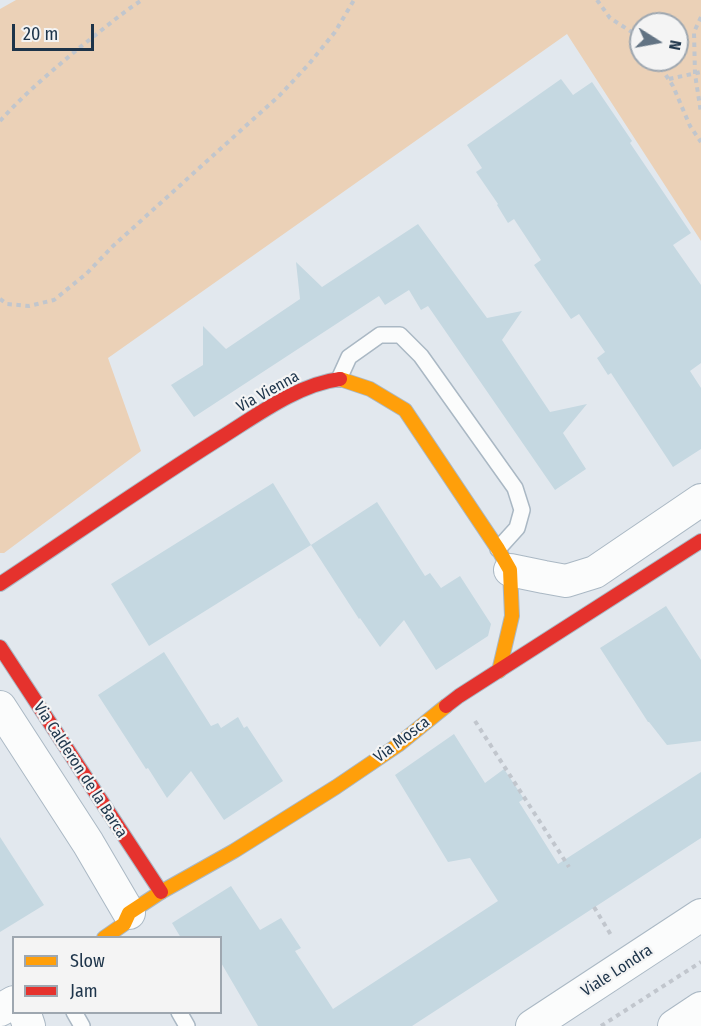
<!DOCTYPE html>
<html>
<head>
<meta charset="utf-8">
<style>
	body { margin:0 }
	#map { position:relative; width:701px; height:1026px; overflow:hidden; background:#e2e8ee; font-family:"Fira Sans Condensed",sans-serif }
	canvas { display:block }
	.legend { position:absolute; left:12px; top:936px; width:210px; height:78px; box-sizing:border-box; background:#f4f4f4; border:2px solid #9ea7b0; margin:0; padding:8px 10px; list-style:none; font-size:18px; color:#1d344a }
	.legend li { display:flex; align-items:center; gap:12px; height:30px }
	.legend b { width:30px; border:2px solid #9ea7b0 }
	.north { position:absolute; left:629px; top:12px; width:60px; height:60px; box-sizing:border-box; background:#f4f4f4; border:2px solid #9ea7b0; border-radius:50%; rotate:101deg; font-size:16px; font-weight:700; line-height:24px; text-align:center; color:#1d344a }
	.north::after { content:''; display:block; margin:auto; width:21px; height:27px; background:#627383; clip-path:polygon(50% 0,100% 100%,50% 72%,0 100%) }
	.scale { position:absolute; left:12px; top:24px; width:82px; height:27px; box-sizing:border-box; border:3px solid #1d344a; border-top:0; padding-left:8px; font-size:18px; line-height:21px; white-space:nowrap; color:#1d344a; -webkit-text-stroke:4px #f4f4f4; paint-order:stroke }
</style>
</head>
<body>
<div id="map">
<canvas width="701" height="1026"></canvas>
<ul class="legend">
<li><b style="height:8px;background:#ff9f0a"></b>Slow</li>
<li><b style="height:8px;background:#e5322d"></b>Jam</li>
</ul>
<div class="north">N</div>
<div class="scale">20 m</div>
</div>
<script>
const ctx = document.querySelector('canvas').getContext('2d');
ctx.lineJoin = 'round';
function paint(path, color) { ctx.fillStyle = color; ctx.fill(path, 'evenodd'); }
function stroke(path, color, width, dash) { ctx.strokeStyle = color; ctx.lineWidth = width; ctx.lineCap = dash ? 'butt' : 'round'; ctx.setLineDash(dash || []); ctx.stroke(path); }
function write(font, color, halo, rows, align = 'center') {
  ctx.font = font + ' "Fira Sans Condensed",sans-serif'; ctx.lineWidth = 4.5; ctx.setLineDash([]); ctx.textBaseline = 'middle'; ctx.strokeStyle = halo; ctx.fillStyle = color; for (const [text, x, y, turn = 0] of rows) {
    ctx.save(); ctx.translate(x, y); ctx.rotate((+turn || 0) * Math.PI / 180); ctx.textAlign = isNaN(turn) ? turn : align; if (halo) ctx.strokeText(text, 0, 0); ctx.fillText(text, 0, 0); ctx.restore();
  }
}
paint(new Path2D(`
	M16 0H701V241L567 34 108 358 141 451 4 553H0V9ZM641 24H677V60H641Z`), '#ebd1b7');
paint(new Path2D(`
	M561 79 573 95 592 82 632 141 630 143 691 233 673 245 701 285V363L690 371 701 388V449L673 467 611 373 608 375 597 358 605 352 579 314 571 319 534 265 541 260 514 219 508 223 497 205 498 204 476 172 482 168 467 145Z
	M418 224 487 318 522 311 502 340 550 412 587 404 563 433 586 469 555 490 428 306 421 310 409 290 385 305 379 296 194 417 171 385 203 365V326L226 349 300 299 296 262 322 287Z
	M273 483 311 545 149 646 111 584Z
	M377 502 425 576 430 573 441 588 460 576 491 624 488 636 436 670 404 620 380 647 360 618 359 619 311 545Z
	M666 606 701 660V741L667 745 649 722H648L600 648Z
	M164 652 211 726 218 723 221 728 238 717 244 728 247 726 283 781 224 820 191 771 167 798 148 768 146 769 98 695Z
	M454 734 485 783 504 769 524 799 519 802 558 864 701 772V838L412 1026H258L220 961V938H181L172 923 231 886 260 930 281 918 301 948 295 951 333 1009 498 901 470 858 448 862 395 775Z
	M0 837 44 905 0 932Z`), '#c5d8e1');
const lane = new Path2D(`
	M339 379 349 357 380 335H400L421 356 515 488 522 510 517 528 498 549
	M74 1012 82 1026
	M179 1012 187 1026`);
const street = new Path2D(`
	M510 570 544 577 566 581 595 572 701 500
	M0 707 88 843 129 913
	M0 1010 14 1002
	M26 1012V1017L29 1026
	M532 1026 701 915
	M674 1026 701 1008`);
const slow = new Path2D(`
	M340 379 370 389 405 410 498 549 510 570 512 616 499 671
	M104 938 124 924 129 913 161 892 234 851 336 787 398 745 446 706`);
const jam = new Path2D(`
	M0 584C74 535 147 484 222 437 257 415 299 384 340 379
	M0 647 161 892
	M446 706 459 696 701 541`);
stroke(lane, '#aab8c4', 18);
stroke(street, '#aab8c4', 34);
stroke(slow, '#aab8c4', 16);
stroke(jam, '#aab8c4', 16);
stroke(new Path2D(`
	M597 0 610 18 641 38
	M701 17 694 32 695 74 701 113
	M656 60 673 86 690 126 701 142
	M669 79 701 72
	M0 121C24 94 52 71 79 48 100 32 120 14 142 0
	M0 299 7 304 29 306 54 300 86 274 113 246 280 95 309 64 335 32 354 0
	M475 721 569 867
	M594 907 611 935
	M601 1026 701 962`), '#c1c6cd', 4, [4.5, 4.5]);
stroke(lane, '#fbfcfc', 15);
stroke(street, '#fbfcfc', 32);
stroke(slow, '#ff9f0a', 14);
stroke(jam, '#e5322d', 14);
write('16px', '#1d344a', '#f4f4f4', [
	["Via Vienna",268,392,-29],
	["Via Mosca",402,740,-37],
	["Via Calderon de la Barca",80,770,57],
	["Viale Londra",617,971,-33]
]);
</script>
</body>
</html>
